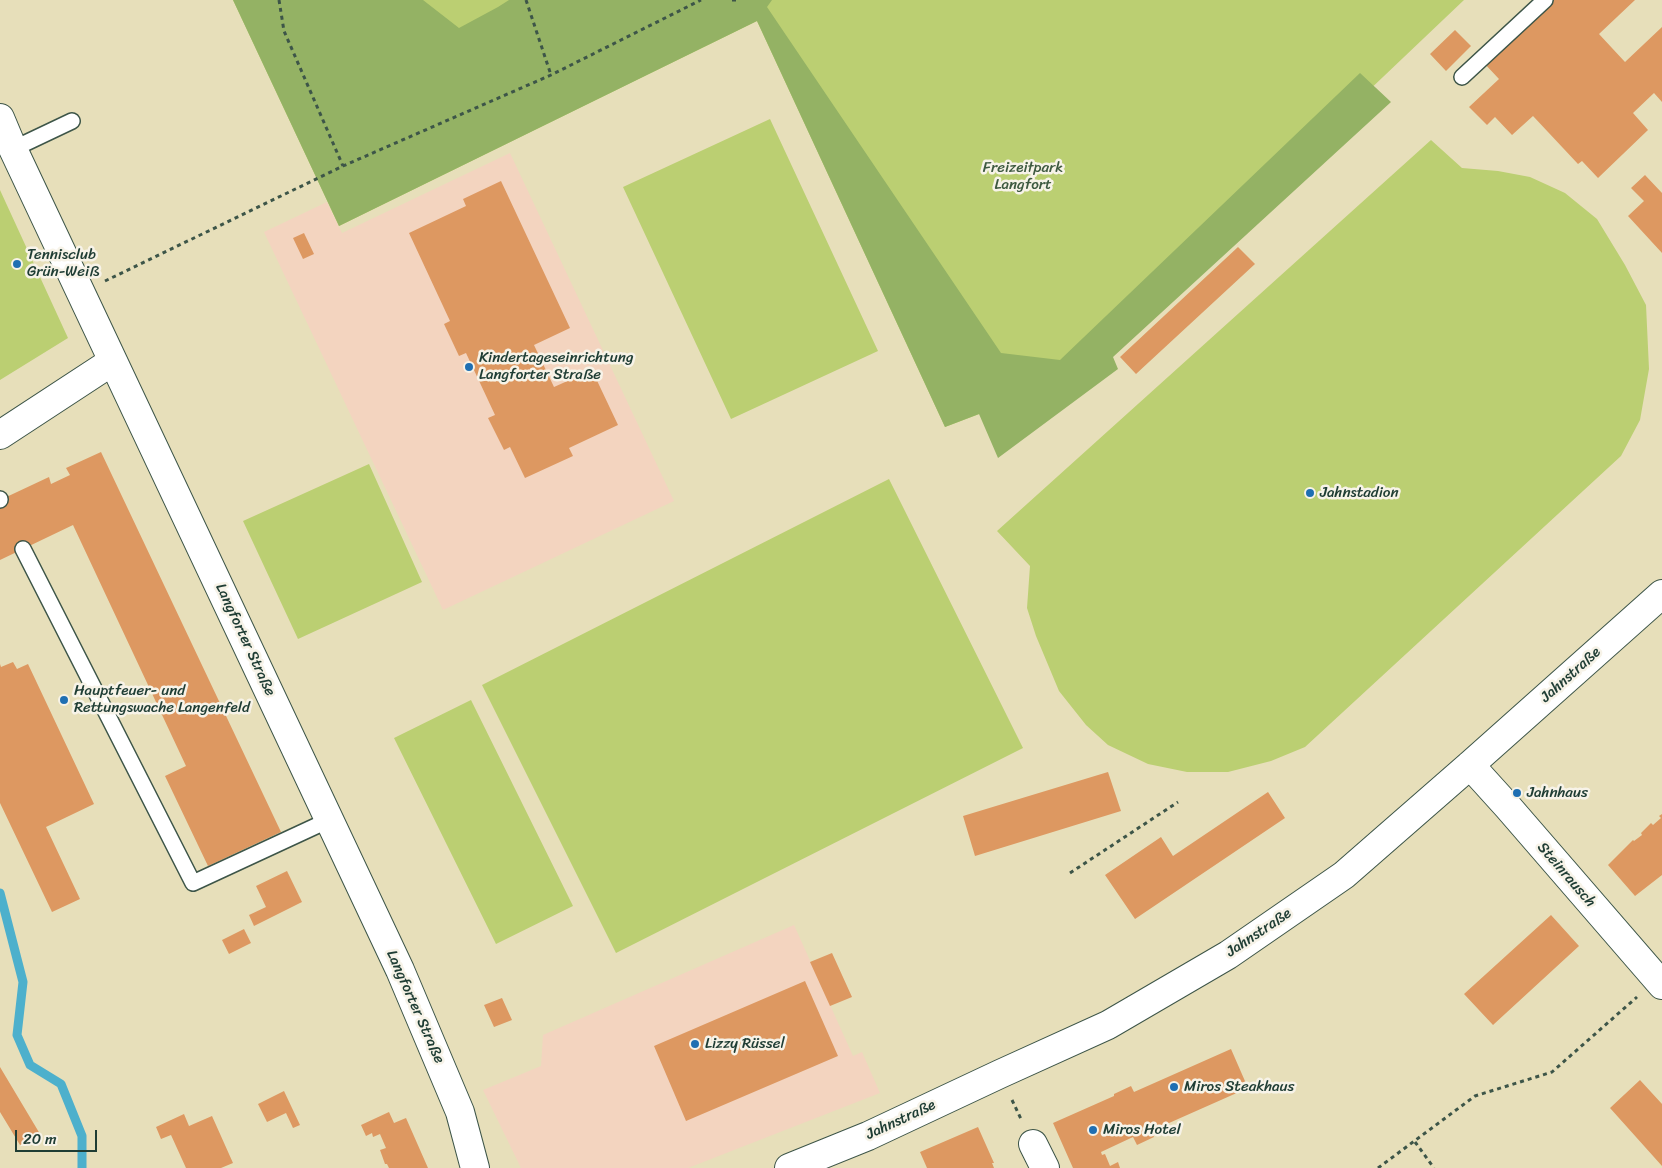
<!DOCTYPE html>
<html>
<head>
<meta charset="utf-8">
<style>
	body { margin:0 }
	#map { position:relative; width:1662px; height:1168px; overflow:hidden; background:#e7dfba; font-family:Sriracha,sans-serif }
	canvas { display:block }
	.scale { position:absolute; left:15px; top:1130px; width:82px; height:22px; box-sizing:border-box; border:2px solid #1f3d34; border-top:0; padding-left:6px; font-size:15px; line-height:18px; white-space:nowrap; color:#1f3d34; -webkit-text-stroke:4px #f7f3e8; paint-order:stroke }
</style>
</head>
<body>
<div id="map">
<canvas width="1662" height="1168"></canvas>
<div class="scale">20 m</div>
</div>
<script>
const ctx = document.querySelector('canvas').getContext('2d');
ctx.lineJoin = 'round';
function paint(path, color) { ctx.fillStyle = color; ctx.fill(path, 'evenodd'); }
function stroke(path, color, width, dash) { ctx.strokeStyle = color; ctx.lineWidth = width; ctx.lineCap = dash ? 'butt' : 'round'; ctx.setLineDash(dash || []); ctx.stroke(path); }
function write(font, color, halo, rows, align = 'center') {
  ctx.font = font + ' Sriracha,sans-serif'; ctx.lineWidth = 5; ctx.setLineDash([]); ctx.textBaseline = 'middle'; ctx.strokeStyle = halo; ctx.fillStyle = color; for (const [text, x, y, turn = 0] of rows) {
    ctx.save(); ctx.translate(x, y); ctx.rotate((+turn || 0) * Math.PI / 180); ctx.textAlign = isNaN(turn) ? turn : align; if (halo) ctx.strokeText(text, 0, 0); ctx.fillText(text, 0, 0); ctx.restore();
  }
}
paint(new Path2D(`
	M510 153 674 501 443 610 264 232 327 202 342 233Z
	M794 925 853 1056 862 1052 880 1093 688 1168H521L483 1090 541 1066 543 1035Z`), '#f3d4bf');
paint(new Path2D(`
	M233 0H1464L1061 383 945 427 757 21 339 226Z
	M770 119 878 351 731 419 623 187Z
	M1431 140 1462 168 1498 171 1530 177 1565 193 1597 219 1625 265 1646 305 1649 369 1640 420 1621 456 1305 747 1271 761 1228 772H1187L1148 764 1108 745 1086 725 1059 691 1036 636 1027 608 1030 566 997 531Z
	M0 190 68 338 0 380Z
	M369 464 422 582 298 639 243 521Z
	M889 479 1023 748 616 953 482 685Z
	M471 700 573 906 496 944 394 738Z`), '#bbcf72');
paint(new Path2D(`
	M233 0H423L459 28 498 7 509 0H772L767 7 1001 353 1060 360 1360 73 1391 102 1113 357 1118 369 998 458 979 414 945 427 757 21 339 226Z`), '#94b264');
stroke(new Path2D(`
	M0 893 23 982 17 1035 30 1065 61 1084 82 1136V1168`), '#4db0cc', 9);
paint(new Path2D(`
	M1550 0H1635L1599 34 1625 62 1662 27V102L1654 93 1633 113 1648 130 1598 178 1582 161 1578 164 1533 116 1512 135 1495 117 1487 125 1469 107 1499 79 1483 62Z
	M1455 30 1471 46 1446 71 1430 54Z
	M1645 175 1662 193V253L1628 216 1644 201 1631 188Z
	M501 181 570 328 534 345 554 387 592 370 618 425 569 448 573 456 525 478 510 447 504 450 488 418 495 415 466 353 459 356 444 324 450 321 409 233 466 206 463 199Z
	M304 233 314 254 303 259 293 238Z
	M1238 247 1255 264 1136 374 1120 357Z
	M101 452 281 832 208 866 165 776 186 766 73 525 0 560V500L49 477 51 484 70 475 66 468Z
	M13 662 17 669 28 664 94 804 46 827 80 899 52 912 0 803V664L1 667Z
	M1108 772 1121 811 975 856 963 816Z
	M1268 792 1285 818 1135 919 1105 875 1161 837 1173 856Z
	M1662 814V875L1635 896 1608 865 1633 840 1634 841 1642 835 1641 833 1651 823 1653 825 1661 818 1659 816Z
	M287 871 302 902 254 926 249 915 266 907 256 886Z
	M1551 915 1579 946 1493 1025 1464 994Z
	M244 929 251 943 229 954 222 940Z
	M832 953 852 997 830 1006 810 962Z
	M805 981 838 1056 686 1121 654 1046Z
	M502 998 512 1020 494 1027 484 1005Z
	M1231 1049 1248 1088 1151 1131 1154 1137 1137 1145 1133 1137 1101 1152 1102 1155 1105 1154 1110 1166 1118 1162 1120 1168H1073L1053 1123 1114 1096V1094L1131 1086 1134 1092Z
	M0 1067 40 1134 20 1145 0 1112Z
	M1640 1080 1662 1104V1166L1610 1108Z
	M284 1091 300 1125 293 1128 286 1113 267 1122 258 1104Z
	M389 1112 394 1123 406 1118 428 1168H389L387 1164H385L380 1150 386 1148 380 1134 373 1137 372 1133 366 1136 361 1125Z
	M184 1114 189 1126 212 1116 233 1163 221 1168H186L171 1135 161 1139 156 1127Z
	M978 1127 994 1163H992L994 1168H927L920 1152Z`), '#dd9861');
const service = new Path2D(`
	M1462 77 1545 0
	M13 149 72 121
	M0 499V500
	M23 549 193 883 329 820`);
const minor = new Path2D(`
	M0 118 13 149 400 970 460 1112 475 1168
	M0 435 113 361
	M1470 765 1508 807 1662 985
	M1033 1144 1045 1168
	M789 1168 868 1136 1000 1074 1108 1025 1228 955 1344 875 1470 765 1662 594`);
stroke(service, '#3d5548', 18);
stroke(minor, '#3d5548', 30);
stroke(new Path2D(`
	M279 0 284 31 343 166
	M526 0 551 75
	M732 0H737
	M105 281 343 166 551 75 701 0
	M1070 873 1178 802
	M1012 1100 1021 1119
	M1415 1142 1434 1168
	M1378 1168 1475 1096 1552 1072 1637 997`), '#3d5548', 3, [4, 4]);
stroke(service, '#fff', 15);
stroke(minor, '#fff', 28);
for (const [x, y, r, color] of [
	[17,264,5,"#1f6fb2"],
	[469,367,5,"#1f6fb2"],
	[1310,493,5,"#1f6fb2"],
	[64,700,5,"#1f6fb2"],
	[1517,793,5,"#1f6fb2"],
	[695,1044,5,"#1f6fb2"],
	[1174,1087,5,"#1f6fb2"],
	[1093,1130,5,"#1f6fb2"]
]) { const dot = new Path2D(); dot.arc(x, y, r, 0, 2 * Math.PI); ctx.fillStyle = color; ctx.fill(dot); stroke(dot, '#f7f3e8', 2); }
write('15px', '#3e5a40', '#f7f3e8', [
	["Freizeitpark",1023,168],
	["Langfort",1023,185]
]);
write('15px', '#1f3d34', '#f7f3e8', [
	["Tennisclub",27,255],
	["Grün-Weiß",27,272],
	["Kindertageseinrichtung",479,358],
	["Langforter Straße",479,375],
	["Jahnstadion",1320,493],
	["Hauptfeuer- und",74,691],
	["Rettungswache Langenfeld",74,708],
	["Jahnhaus",1527,793],
	["Lizzy Rüssel",705,1044],
	["Miros Steakhaus",1184,1087],
	["Miros Hotel",1103,1130]
], 'left');
write('15px', '#1f3d34', '#f7f3e8', [
	["Langforter Straße",245,640,65],
	["Jahnstraße",1571,675,-42],
	["Steinrausch",1566,875,49],
	["Jahnstraße",1259,933,-34],
	["Langforter Straße",415,1007,66],
	["Jahnstraße",901,1120,-25]
]);
</script>
</body>
</html>
